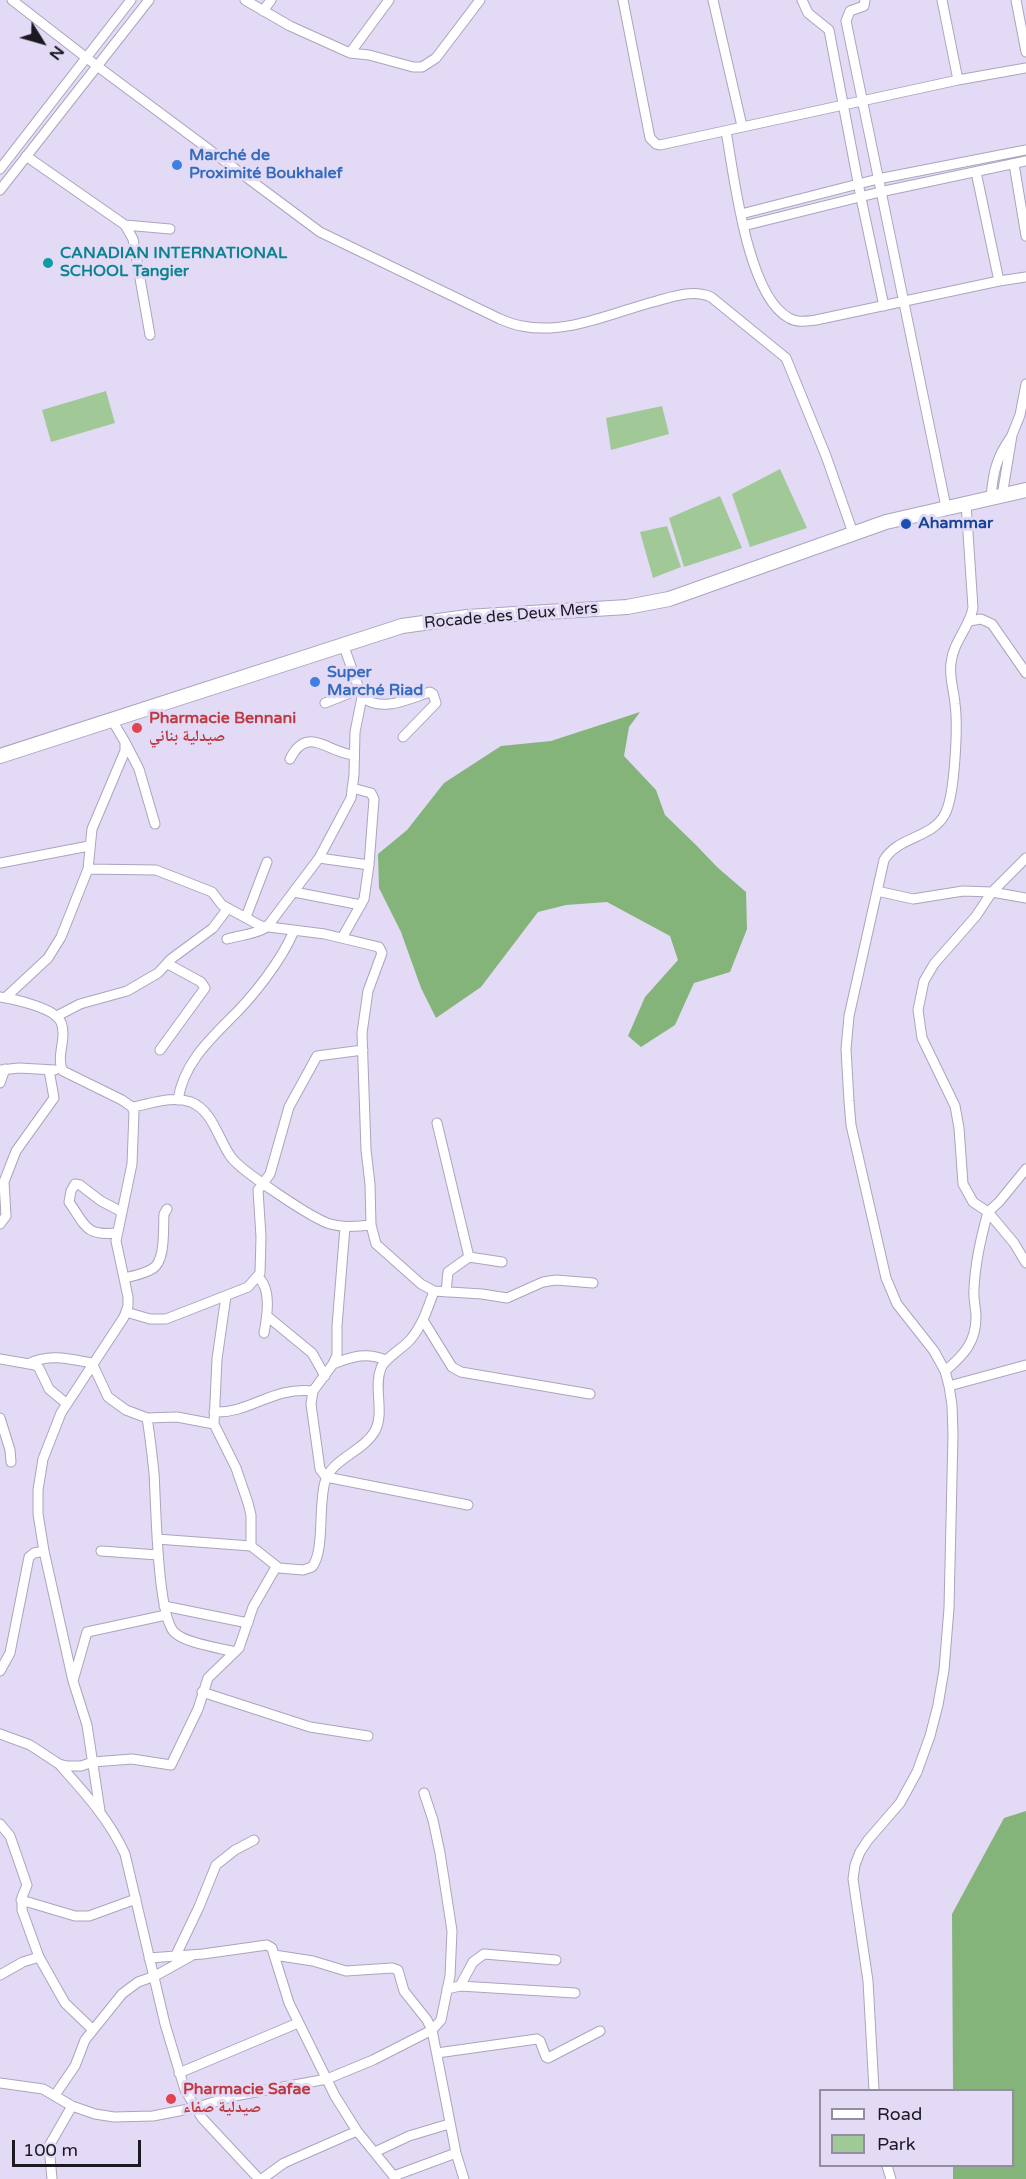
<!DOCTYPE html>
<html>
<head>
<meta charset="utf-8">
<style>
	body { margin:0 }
	#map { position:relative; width:1026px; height:2179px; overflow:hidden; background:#e3daf6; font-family:"Varela Round",sans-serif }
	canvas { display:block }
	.legend { position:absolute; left:819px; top:2089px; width:195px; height:78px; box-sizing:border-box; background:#e3daf6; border:2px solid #948da2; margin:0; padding:8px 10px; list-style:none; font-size:18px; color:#1d1923 }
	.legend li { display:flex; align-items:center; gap:12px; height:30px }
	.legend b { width:30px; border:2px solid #948da2 }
	.north { position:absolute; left:12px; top:12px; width:60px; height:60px; -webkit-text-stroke:4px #e3daf6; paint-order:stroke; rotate:127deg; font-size:16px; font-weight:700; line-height:24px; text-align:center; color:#1d1923 }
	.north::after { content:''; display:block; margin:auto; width:21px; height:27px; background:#1d1923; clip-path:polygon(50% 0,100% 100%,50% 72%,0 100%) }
	.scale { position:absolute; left:12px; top:2140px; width:129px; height:27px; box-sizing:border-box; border:3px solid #1d1923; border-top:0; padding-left:8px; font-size:18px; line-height:21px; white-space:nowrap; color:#1d1923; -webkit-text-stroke:4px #e3daf6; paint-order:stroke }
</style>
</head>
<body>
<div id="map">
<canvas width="1026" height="2179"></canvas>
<ul class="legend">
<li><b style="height:8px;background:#fff"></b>Road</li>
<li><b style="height:16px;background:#a1c998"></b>Park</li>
</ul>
<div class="north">N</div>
<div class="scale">100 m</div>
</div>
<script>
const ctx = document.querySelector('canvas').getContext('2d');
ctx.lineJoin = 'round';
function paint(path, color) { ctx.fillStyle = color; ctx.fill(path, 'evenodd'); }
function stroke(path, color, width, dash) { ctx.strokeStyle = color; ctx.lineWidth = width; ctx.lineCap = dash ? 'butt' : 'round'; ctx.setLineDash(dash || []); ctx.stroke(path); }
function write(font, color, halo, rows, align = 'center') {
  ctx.font = font + ' "Varela Round","Noto Naskh Arabic",sans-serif'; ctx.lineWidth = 6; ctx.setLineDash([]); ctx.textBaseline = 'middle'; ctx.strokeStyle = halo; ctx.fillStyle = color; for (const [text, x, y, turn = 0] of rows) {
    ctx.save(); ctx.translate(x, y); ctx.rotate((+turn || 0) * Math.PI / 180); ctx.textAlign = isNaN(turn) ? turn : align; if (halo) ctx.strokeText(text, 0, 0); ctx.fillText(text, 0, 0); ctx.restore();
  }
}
paint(new Path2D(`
	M106 391 115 423 51 442 42 410Z
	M662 406 669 434 611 450 606 418Z
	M780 469 807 528 750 547 732 494Z
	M720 496 742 548 684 567 669 518Z
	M667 526 681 567 653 578 640 532Z`), '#a1c998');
paint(new Path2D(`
	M640 712 629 727 624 756 656 790 665 815 697 846 717 867 746 892 747 929 730 972 694 983 675 1025 641 1047 628 1036 645 997 678 960 670 936 607 902 566 905 538 912 481 987 436 1018 421 988 401 932 379 888 378 854 407 830 444 783 501 746 551 741Z
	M1026 1811V2179H953V2166H1012V2090H953L952 1914 1004 1818Z`), '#85b47b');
const minor = new Path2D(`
	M12 0 97 66 320 232 500 319C507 322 515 325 522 326 566 335 612 313 653 302 672 297 692 289 711 297L786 358 826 456 853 533
	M245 0 290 26 350 53 369 55 413 67H422L436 58 480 0
	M623 0 650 138 656 144 660 145 958 80 1026 68
	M713 0 742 126
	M802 0 808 13 829 30 861 198 884 306
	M865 0 864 6 850 11 846 21 946 507
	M942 0 958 80
	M1016 0 1026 52
	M263 11 271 0
	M350 53 389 0
	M726 131C734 175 747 296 789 318 797 323 807 321 816 320L999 281 1026 277
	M26 156 125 225 133 239 150 335
	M1014 164 1026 236
	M0 169 131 0
	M976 172 999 281
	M0 190 149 0
	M741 214 878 179 1026 150
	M125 225 170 229
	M743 226 880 192 1026 161
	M1002 496 1012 435 1020 415 1026 384
	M991 498C993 473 996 458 1011 437
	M969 621 981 619 992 624 1026 673
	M362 697C382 713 408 699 430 692L433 694 436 703 403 737
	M325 703 360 689
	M125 742 139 769 155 824
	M290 759C307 724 328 753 354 755
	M319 858 369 865
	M0 863 89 846
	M88 869 156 870 212 892 222 905 261 926 325 934 379 947 382 953 368 991 362 1033 366 1150 370 1184 371 1225 376 1244 421 1284 434 1291 482 1294 507 1298 543 1282 556 1280 593 1283
	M877 891 913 899 963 891 992 892 1026 898
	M294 892 361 905
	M246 917 267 862
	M342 938 364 899 369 865 374 799 371 793 352 788
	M227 939C241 935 254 935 267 927L319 858 351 798 354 775 355 732 362 697 343 644
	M0 997C14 999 48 1007 57 1017 62 1021 63 1028 63 1034 63 1046 57 1060 63 1071L122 1100 132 1107 134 1112 132 1164 116 1241 128 1297V1306L124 1317 61 1413 43 1459 38 1490V1514L44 1551 73 1681 87 1725 100 1811
	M5 998 48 958 61 937 88 869 92 829 125 751V742L112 720
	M57 1016 80 1004 127 991 158 973 171 959 213 928 228 908
	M160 1050 205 988 201 982 168 964
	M0 1070 19 1068 55 1070
	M0 1083 5 1069
	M178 1100C183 1066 206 1043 229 1020 253 997 281 961 294 931
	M132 1107C151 1104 171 1095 191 1102 213 1111 218 1139 231 1157 241 1171 313 1219 330 1224 344 1228 357 1226 371 1225
	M437 1123 469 1257
	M1026 1169 999 1202 988 1212 1014 1243 1026 1263
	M0 1224 6 1216 4 1182 16 1151 54 1098 49 1070
	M345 1227 337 1326V1355L333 1364 313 1391 311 1404 320 1469 326 1477 468 1505
	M117 1233C85 1236 86 1226 69 1202L71 1191 75 1184 80 1185 101 1201 122 1212
	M258 1277C272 1289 267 1317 264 1333
	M124 1278C133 1276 144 1274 152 1269 166 1262 163 1228 164 1214L167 1209
	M446 1292 448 1272 469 1257 502 1262
	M226 1296 217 1359 214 1424 236 1468 248 1503 251 1515V1546
	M126 1312 150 1319H166L248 1287 260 1273 261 1237 258 1190 270 1174 289 1107 317 1056 363 1050
	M267 1316 312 1353 325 1376
	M423 1320 452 1367 461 1372 590 1394
	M0 1359 35 1365 39 1368 49 1389 67 1404
	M28 1364C49 1353 70 1359 92 1363L108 1397 126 1410 147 1418 177 1417 214 1424
	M333 1364C353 1356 367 1352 386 1360
	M945 1371C964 1355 976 1342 976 1317 976 1308 973 1299 974 1289 975 1263 981 1237 988 1212L973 1202 963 1184 959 1128 955 1106 922 1038 918 1010 924 981 934 964 976 916 992 892 1026 858
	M949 1386 1026 1365
	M214 1412C249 1414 273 1386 313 1391
	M0 1418 10 1450 11 1462
	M147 1418C150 1436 152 1454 154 1473 156 1502 157 1614 174 1632 184 1643 220 1648 235 1652
	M157 1539 251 1546 279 1568 303 1570 312 1567C325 1551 318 1505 325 1482 332 1458 363 1452 375 1431 385 1412 373 1388 381 1368 384 1359 403 1348 410 1340 422 1326 428 1308 434 1291
	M101 1551 158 1555
	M164 1606 248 1623
	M0 1671 10 1653 29 1557 34 1553 44 1551
	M73 1681 87 1632 166 1615
	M202 1692 310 1727 368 1736
	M0 1734 30 1745 59 1764 67 1766H81L93 1762 132 1759 171 1765 198 1709 208 1678 239 1648 253 1607 276 1567
	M59 1764C84 1792 109 1819 125 1854L165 2024 185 2090 202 2118 259 2179
	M0 1824 10 1836 27 1885 22 1897V1910L39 1957 65 2003 93 2030
	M21 1900 75 1916H89L136 1899
	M176 1955 199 1907 216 1865 235 1850 254 1840
	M274 1955 289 2003 335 2096 357 2131 396 2179
	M149 1958 203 1954 267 1945 272 1948 274 1955 313 1961 346 1971 392 1968 398 1970 404 1991 427 2020 432 2030 456 2153 464 2179
	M0 1975 23 1962 39 1957
	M460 1986 575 1993
	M447 1989 460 1986 473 1962 484 1954 556 1960
	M437 2053 537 2039 540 2041 546 2057 548 2058 600 2031
	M179 2073 298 2023
	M0 2083 43 2089 72 2106 95 2114 114 2117 153 2116 194 2108 234 2096 327 2079 373 2060 432 2030 441 2020 450 1976 452 1931 440 1853 433 1820 424 1793
	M874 2090 868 1981 853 1879 855 1865 860 1852 868 1840 900 1803 917 1772 930 1736 938 1705 944 1670 949 1608 953 1434 952 1405 949 1386 945 1371 934 1351 897 1304 886 1278 851 1125 849 1101 846 1049 849 1016 884 860C898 836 932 839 945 814 955 795 958 726 955 704 954 690 949 678 951 663 953 642 969 628 973 608L966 503
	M55 2095 75 2066 85 2040 122 1994 138 1982 155 1976 191 1956
	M375 2152 409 2136 449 2124
	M887 2166 891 2179
	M394 2176 456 2153
	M52 2179 49 2146 72 2106
	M262 2179 284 2163 357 2131`);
const highway = new Path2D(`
	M0 756 402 626 467 617 627 607 669 599 886 522 1026 490`);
stroke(minor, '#aca4bd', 11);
stroke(highway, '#aca4bd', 16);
stroke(minor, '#fff', 9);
stroke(highway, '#fff', 14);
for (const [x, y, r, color] of [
	[177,165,6,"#3f7fe0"],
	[48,263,6,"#0f9aa8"],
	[906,524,6,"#1a4fb4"],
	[315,682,6,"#3f7fe0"],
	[137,728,6,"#e0444e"],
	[171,2099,6,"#e0444e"]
]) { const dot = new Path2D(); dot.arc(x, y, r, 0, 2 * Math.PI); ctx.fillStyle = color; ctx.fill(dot); stroke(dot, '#e3daf6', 2); }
write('bold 16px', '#366cbe', '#e3daf6', [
	["Marché de",189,156],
	["Proximité Boukhalef",189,174],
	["Super",327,673],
	["Marché Riad",327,691]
], 'left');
write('bold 16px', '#0d838f', '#e3daf6', [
	["CANADIAN INTERNATIONAL",60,254],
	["SCHOOL Tangier",60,272]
], 'left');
write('bold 16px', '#164399', '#e3daf6', [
	["Ahammar",918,524]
], 'left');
write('16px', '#1d1923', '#e3daf6', [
	["Rocade des Deux Mers",511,616,-5]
]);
write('bold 16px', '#be3a42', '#e3daf6', [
	["Pharmacie Bennani",149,719],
	["صيدلية بناني",149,737],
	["Pharmacie Safae",183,2090],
	["صيدلية صفاء",183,2108]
], 'left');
</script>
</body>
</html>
